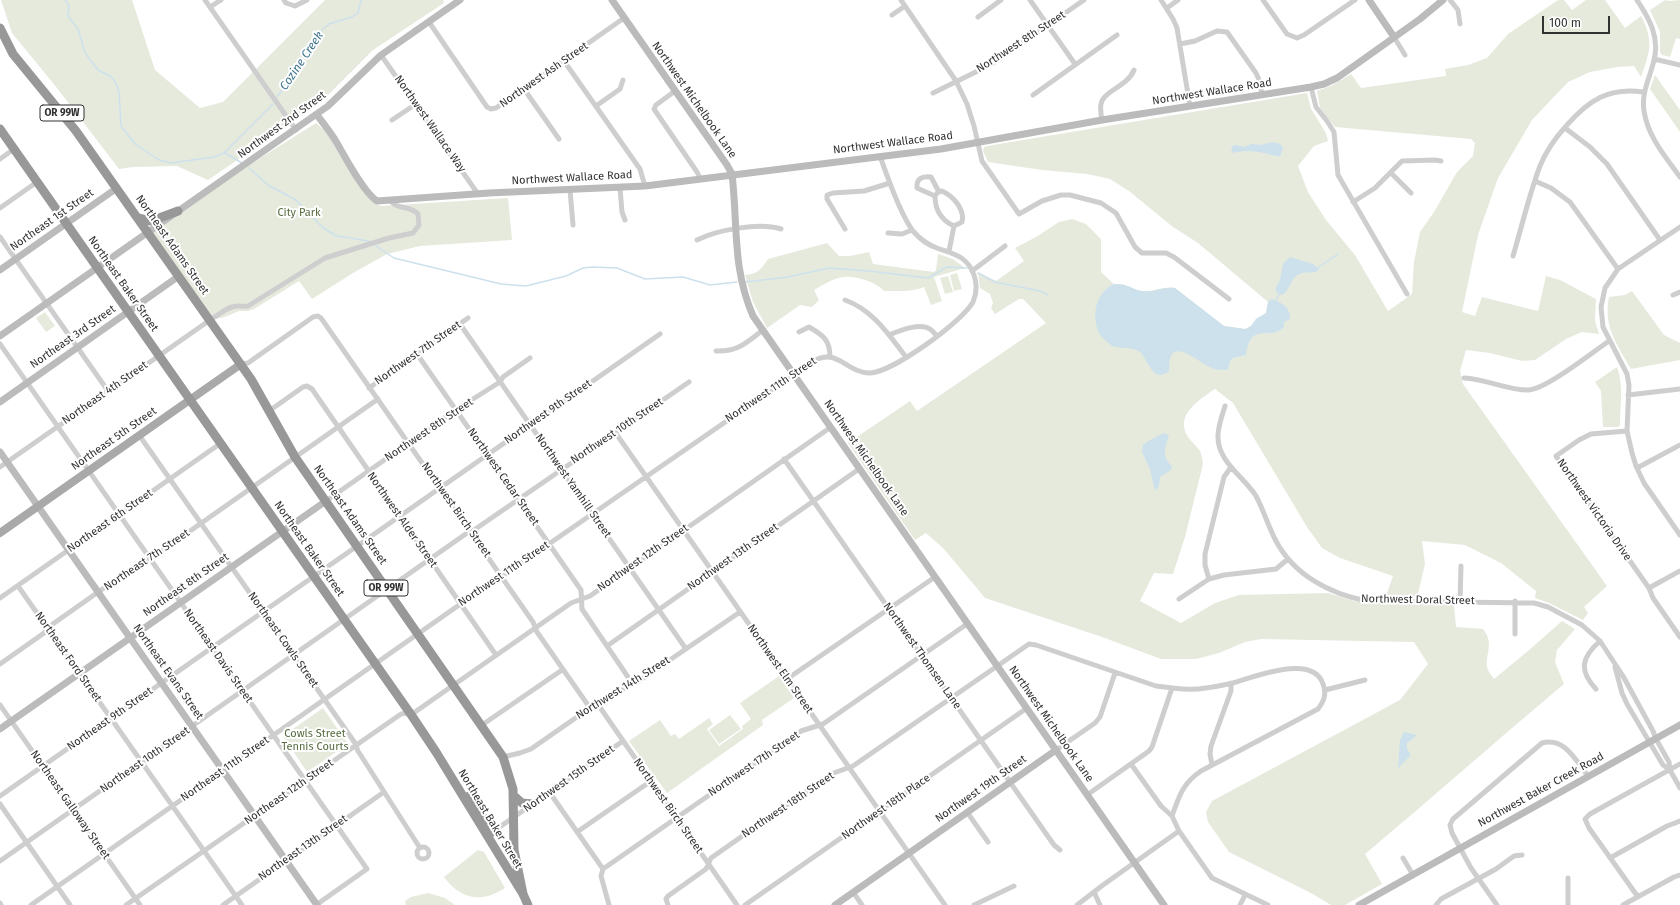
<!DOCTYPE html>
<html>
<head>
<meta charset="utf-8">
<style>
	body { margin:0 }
	#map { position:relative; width:1680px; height:905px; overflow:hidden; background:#fff; font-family:"Fira Sans",sans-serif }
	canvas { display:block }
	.scale { position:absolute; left:1542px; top:16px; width:68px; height:18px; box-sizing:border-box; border:2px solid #313131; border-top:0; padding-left:5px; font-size:12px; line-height:14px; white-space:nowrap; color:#313131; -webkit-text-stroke:3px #fff; paint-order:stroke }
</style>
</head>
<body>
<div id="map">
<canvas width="1680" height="905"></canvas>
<div class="scale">100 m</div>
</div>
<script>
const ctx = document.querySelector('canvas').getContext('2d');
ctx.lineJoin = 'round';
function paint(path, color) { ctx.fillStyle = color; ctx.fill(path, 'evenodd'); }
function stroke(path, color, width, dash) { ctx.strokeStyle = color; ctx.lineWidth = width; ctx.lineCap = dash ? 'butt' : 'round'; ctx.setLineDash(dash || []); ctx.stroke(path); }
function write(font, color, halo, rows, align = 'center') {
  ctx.font = font + ' "Fira Sans",sans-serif'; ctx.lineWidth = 4; ctx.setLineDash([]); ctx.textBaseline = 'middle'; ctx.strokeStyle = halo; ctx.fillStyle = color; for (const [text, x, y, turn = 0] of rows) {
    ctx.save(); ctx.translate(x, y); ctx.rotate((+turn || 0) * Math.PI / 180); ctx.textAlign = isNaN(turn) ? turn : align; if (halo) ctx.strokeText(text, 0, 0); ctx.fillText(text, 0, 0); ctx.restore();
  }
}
paint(new Path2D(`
	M1 0H132L155 70 200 108 223 102 325 0H443L444 3 373 50 318 105 208 180 177 166 133 167 119 169 57 88 12 33Z
	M1558 0H1564L1572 10 1586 0H1605L1625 28 1641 16C1654 41 1650 52 1641 77L1634 66 1617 67 1590 72 1568 82 1532 120 1498 178 1478 235 1462 312 1475 316 1482 297 1538 311 1546 276 1560 280 1596 299 1595 321 1599 334 1582 332 1566 339 1535 360 1522 361 1490 353 1466 350 1460 371 1463 384 1607 586 1584 607 1588 613 1583 620 1549 603 1535 598 1536 591 1501 563 1465 545 1422 541 1425 564 1417 598 1386 596 1393 576 1340 558 1322 548 1307 527 1233 403 1215 389C1199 400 1174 415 1188 437 1191 442 1197 446 1200 451 1202 455 1202 460 1203 464L1185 537 1173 574 1154 573 1140 601 1181 623 1215 603 1239 595 1328 593 1354 601 1390 604 1454 605 1456 627 1483 629C1496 645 1483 656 1488 670 1489 673 1492 676 1494 679L1528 651 1562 621 1575 629 1557 650 1555 662 1564 684C1497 740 1432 798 1365 854L1382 884 1345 905H1331L1311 893 1229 852 1208 822 1206 812 1212 801 1400 700 1428 664 1414 642 1261 639 1245 642 1219 653 1196 659H1161L1102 637 985 598 944 549 926 533 915 540 848 443 910 401 917 411 1046 323 1023 299H1019L995 314 991 308 993 303 990 294 980 288 978 272 996 281 1024 261 1015 248 1036 237 1059 222 1072 219 1086 224 1101 239V272L1114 284C1128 283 1134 291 1144 291 1155 292 1163 286 1175 288L1224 326 1245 329 1251 326 1256 319 1266 313 1268 302 1198 243 1173 227 1129 191 1110 179 1087 174 1042 170 988 162 983 151 984 147 987 146 1307 93 1311 109 1326 133 1328 141 1314 146 1298 166 1308 192 1326 220 1355 255 1388 311 1412 294 1414 262 1420 232 1434 212 1457 172 1473 156 1475 143 1471 139 1335 127 1320 108 1317 91 1333 85 1351 74 1361 88 1446 76 1445 69 1468 65 1487 58 1508 34Z
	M1665 0 1669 1 1680 0V39L1676 38 1670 57 1662 55 1660 52V32L1650 10Z
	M1655 75 1680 110V132L1650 89Z
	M316 123 324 130 376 204 381 206 508 198 512 240 420 246 387 254 353 273 312 299 299 281 254 309 248 311H239L225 317 210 320 148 232 200 196Z
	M827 243 839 256H850L869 252 873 264 934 272 936 270 938 254 953 259 965 268 934 277 942 301 931 305 924 287C911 292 898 291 884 291 878 285 874 283 865 280 842 273 835 278 814 290L819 300 812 307 800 305 767 328 753 302 745 275C758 274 761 269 768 259Z
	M957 273 962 289 954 291 950 275Z
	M948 276 953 292 945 294 940 278Z
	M1632 291 1664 335 1680 343V360L1631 369C1617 344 1603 327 1609 297L1625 295Z
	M45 312 55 326 46 332 36 318Z
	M1617 367C1624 386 1620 405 1620 425L1618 427H1603L1601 391 1595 382Z
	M779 676 794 698 762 720 763 725 667 793 629 741 660 720 671 736 675 734 679 739 709 718 713 724 707 729 719 746 743 729 742 726 751 719 740 703Z
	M323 708 348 744 307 772 283 736Z
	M730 715 741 729 719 744 709 730Z
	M478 850 484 852 505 888C482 903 461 900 444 877Z
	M428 893 445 898 455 905H406L405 901 411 897Z`), '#e5eadd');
paint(new Path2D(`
	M1268 143C1275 142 1280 142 1283 148L1280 156H1276C1261 152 1249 149 1233 153L1231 150 1232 147 1235 145 1245 147 1251 144 1261 145Z
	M1290 257 1313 264 1319 269 1316 272C1312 273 1306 272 1302 273 1290 276 1291 290 1282 295L1276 292V288L1280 280 1283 264Z
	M1114 284C1127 283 1131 289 1142 291 1153 293 1163 286 1175 288L1224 326 1245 329 1251 326 1256 319 1266 313 1268 302 1271 299C1282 302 1291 308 1290 319L1284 322V327C1268 342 1251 320 1246 355L1233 358 1230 361 1228 370C1222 370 1217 370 1212 368 1196 362 1168 332 1169 371 1153 385 1148 359 1140 352 1131 346 1121 349 1112 346 1107 342 1102 338 1099 333 1091 315 1096 292 1114 284Z
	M1164 433 1169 435C1165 448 1161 456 1172 466L1171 470 1160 477 1159 486 1155 491 1150 469 1142 452 1143 445 1148 441Z
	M1404 732 1417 735 1407 743V749L1410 753V756L1398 768 1400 740Z`), '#cde1ec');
stroke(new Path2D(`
	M65 0 69 5 68 16 78 29 85 53 98 70 110 76 116 83 119 92 121 126 135 144 159 160 171 163 214 157 224 153 273 104
	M277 97 323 29 329 24 352 17 358 13 361 0
	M225 153 242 163
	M249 168 268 185 296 200 323 228 337 236 369 241
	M376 246 394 258 501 284 526 286 566 276 583 268 593 267 617 268 645 279 683 277 710 285 737 282
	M1318 269H1316L1338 254
	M978 273 995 282 1040 291 1048 295
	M745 282 788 277 829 268 869 271 928 278 947 267 967 268
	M1276 300 1279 294`), '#cde1ec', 1.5);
stroke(new Path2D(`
	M205 0 296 130
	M284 0 286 3 295 6 307 0
	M901 0 956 81 967 104 974 126 982 161 1019 214 1042 201 1061 195H1070L1101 203 1116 213 1135 247 1142 253H1166L1174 257 1229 299
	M1030 0 1075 64
	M1161 0 1173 19 1177 28 1190 106
	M1263 0 1287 34 1297 38 1304 35 1355 0
	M1450 0 1458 10 1460 24
	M1637 0C1649 18 1660 37 1654 60 1650 78 1641 92 1644 111 1648 137 1665 156 1680 177
	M210 7 221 0
	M1167 8 1178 0
	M892 15 905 6
	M978 17 1001 0
	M429 22 487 107 491 109 496 108 624 18
	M1394 37 1405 55
	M1180 44 1195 41 1217 31 1227 32 1256 73 1260 82 1262 95
	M381 55 478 194
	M1654 59 1680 65
	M564 61 640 169 645 186
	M1311 87 1316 107 1327 121 1334 132 1338 175 1407 294
	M524 89 559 139
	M675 91 656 105 654 109 697 172 700 178
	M933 93 992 64 1084 0
	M1033 95 1117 35
	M596 106 620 89 623 80
	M392 120 416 104
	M1102 120C1101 115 1100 109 1101 104 1103 91 1128 86 1134 70
	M1565 128 1590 147 1607 164 1660 240
	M0 159 14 149
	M1391 173 1411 193
	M1535 181 1551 188 1570 202 1618 269
	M620 188 622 212 625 220
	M570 190 573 225
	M942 191C953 196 965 209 962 222L954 226C941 220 935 210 935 196L938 192Z
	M935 196 917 188C916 178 923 176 931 177L939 192
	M1353 202 1375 188 1402 161 1435 160 1441 161
	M0 208 37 182
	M1680 227 1618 269 1605 288 1601 307 1603 327 1627 374 1629 385 1627 431 1632 453 1636 466 1644 483 1680 535
	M845 229 827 199V195L833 193 864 191 890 183
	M888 233 902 234 912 230
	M0 237 108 391
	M697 240C717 230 759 222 781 229
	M949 251 954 226
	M1513 256C1522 226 1529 195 1540 166 1546 151 1556 137 1567 125 1589 100 1609 87 1643 92
	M972 271 1005 246
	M1673 295 1680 292
	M845 300C873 310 889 335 906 357
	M460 324 686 649
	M799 332 809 327C823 335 830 340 830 357
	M889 335C899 331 920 322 930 329 933 331 935 334 937 336
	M0 344 367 869 316 905
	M716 351C738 352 746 343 763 330
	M417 354 581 590 582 609 632 683
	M241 364 248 363 313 317 318 316 321 318 533 622 537 632 590 708
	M1464 378C1486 379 1507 390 1528 390 1545 390 1593 352 1609 341
	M369 388 468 318
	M1628 395 1680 389
	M1225 406C1222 416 1218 426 1218 436 1217 461 1244 477 1256 496 1264 511 1268 526 1276 541 1294 575 1330 594 1367 601L1534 603 1548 607 1582 625 1600 641 1623 676 1653 731 1656 739 1669 762 1670 770 1680 788
	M269 411 303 387 307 386 312 389 496 655
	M1627 431 1591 434 1579 440 1556 456 1649 588 1653 598 1680 637
	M615 432 945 905
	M139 435 355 743 358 751 420 848
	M784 459 1054 845 1060 850
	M0 467 210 320C217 316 225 309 232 307 237 305 243 307 248 306L325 258 389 238 413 233 419 225 418 214C410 205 396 210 390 200
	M1637 468 1680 445
	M326 501 454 411 500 382 503 377 530 358
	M1209 579 1205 565V554L1224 477 1231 467
	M18 586 242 905
	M1649 588 1680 571
	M0 598 221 443
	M1179 599 1209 579 1224 575 1276 569 1288 559
	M1460 601 1461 566
	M1515 634V601
	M607 646 859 469
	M0 664 44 633 50 626 145 559 153 557 378 399
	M1615 667 1622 693 1627 704 1663 765 1670 770
	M787 679 935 577
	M1596 689C1578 670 1582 657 1600 641
	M1325 690 1365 680
	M0 705 140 905
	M599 706 737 905
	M482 725 562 670
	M1056 750 1095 723 1100 717 1115 673
	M503 757 520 753 531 749 587 710 599 706 632 683 639 681 740 612
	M1131 764 1161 806 1172 816 1179 831 1212 878 1268 905
	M1212 765 1210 754 1211 746 1231 691V683
	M550 793 603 869 601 876 609 905
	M1087 795 1149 751 1152 747 1172 688
	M0 796 660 334
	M0 804 70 905
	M967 812 988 842
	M577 832 651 781
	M491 833 623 741
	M417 853a6 6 0 1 1 12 0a6 6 0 1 1-12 0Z
	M1403 858 1413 875
	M1610 858 1667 826 1680 821
	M0 861 467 533 474 530 689 382
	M603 869 794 736 801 731 823 724 967 624
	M1568 878V905
	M853 892 862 905
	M1094 892 1100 905
	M1638 897 1589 828 1585 819 1590 814 1680 764
	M0 903 1 905
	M31 905 499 577 504 575 812 362C837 346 846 373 870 373 893 372 962 322 973 302 977 293 977 284 974 275 967 256 954 254 937 248 928 245 919 238 913 231 900 214 887 176 880 156
	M126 905 401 714 415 712 571 603 590 596 831 427
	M223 905 384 792
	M668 905 666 899 668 896 706 869 711 858 831 774 853 766 1029 644 1036 645 1156 686C1172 688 1189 691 1206 688 1215 687 1224 685 1233 683 1254 677 1313 653 1323 684 1327 694 1324 701 1318 709L1201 771C1183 783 1179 796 1172 816
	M745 905 1027 708
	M974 905 1014 886
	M1077 905 1103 885 1179 831
	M1240 905 1245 895
	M1436 905 1441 899 1496 869 1514 856 1522 855
	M1497 905 1471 868 1452 833 1450 825 1453 819 1542 743C1565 737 1576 761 1588 776
	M1623 905 1674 877 1680 875`), '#cecece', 5);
stroke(new Path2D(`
	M612 0 727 165 732 174C738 225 732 268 753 316L1164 905
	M1369 0 1394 37
	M317 115C324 124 331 133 337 143 345 157 364 193 377 201L489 193 645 186 941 149 1102 120 1311 87 1324 84 1337 78 1420 19 1443 0
	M0 270 117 188
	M0 336 328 106 381 55 460 0
	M0 402 179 276
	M0 452 317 905
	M0 729 326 501
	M835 905 1056 750
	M1359 905 1680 725`), '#bbb', 7);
stroke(new Path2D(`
	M0 533 241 364`), '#a9a9a9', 8);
stroke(new Path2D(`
	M0 28 13 54 76 131 251 379 295 457 503 757 513 789 514 850 523 894
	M0 129 412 716 436 752 523 894 528 905
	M138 218 151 221 178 211
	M513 795 522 803 533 804
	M469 796 493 832`), '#989898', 9);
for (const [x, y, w] of [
	[62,113,44],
	[386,588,44]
]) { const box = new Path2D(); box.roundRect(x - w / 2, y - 8, w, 16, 3); ctx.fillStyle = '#fff'; ctx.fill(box); stroke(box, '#313131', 1); }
write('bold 10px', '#313131', null, [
	["OR 99W",62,113],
	["OR 99W",386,588]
]);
write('11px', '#313131', '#fff', [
	["Northwest 8th Street",1021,42,-33],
	["Northwest Ash Street",544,75,-35],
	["Northwest Wallace Road",1212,92,-9],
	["Northwest Michelbook Lane",694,100,55],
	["Northwest Wallace Way",430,124,55],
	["Northwest 2nd Street",282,125,-36],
	["Northwest Wallace Road",893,143,-7],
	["Northwest Wallace Road",572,178,-3],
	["Northeast 1st Street",52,220,-35],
	["Northeast Adams Street",172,245,55],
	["Northeast Baker Street",123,284,55],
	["Northeast 3rd Street",73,337,-35],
	["Northwest 7th Street",418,353,-35],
	["Northwest 11th Street",771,390,-34],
	["Northeast 4th Street",105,393,-35],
	["Northwest 9th Street",548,412,-35],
	["Northwest 8th Street",429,430,-34],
	["Northwest 10th Street",617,431,-34],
	["Northeast 5th Street",114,439,-35],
	["Northwest Michelbook Lane",866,458,55],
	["Northwest Cedar Street",503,477,55],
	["Northwest Yamhill Street",573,486,55],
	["Northwest Birch Street",456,510,55],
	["Northwest Victoria Drive",1594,510,55],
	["Northeast Adams Street",350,515,55],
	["Northwest Alder Street",402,520,55],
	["Northeast 6th Street",110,521,-35],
	["Northeast Baker Street",309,549,55],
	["Northwest 13th Street",733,557,-35],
	["Northwest 12th Street",643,558,-35],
	["Northeast 7th Street",147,560,-34],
	["Northwest 11th Street",504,574,-34],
	["Northeast 8th Street",186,585,-35],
	["Northwest Doral Street",1418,600,1],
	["Northeast Cowls Street",283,640,55],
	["Northeast Davis Street",218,656,55],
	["Northwest Thomsen Lane",922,656,55],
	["Northeast Ford Street",68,657,55],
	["Northwest Elm Street",780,669,55],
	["Northeast Evans Street",168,672,55],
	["Northwest 14th Street",623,688,-32],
	["Northeast 9th Street",110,719,-35],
	["Northwest Michelbook Lane",1051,724,55],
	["Northeast 10th Street",145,760,-35],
	["Northwest 17th Street",754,764,-34],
	["Northeast 11th Street",225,769,-35],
	["Northwest 15th Street",569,779,-35],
	["Northwest 19th Street",981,789,-35],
	["Northwest Baker Creek Road",1541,790,-29],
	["Northeast 12th Street",289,792,-35],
	["Northeast Galloway Street",70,805,55],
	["Northwest 18th Street",788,805,-34],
	["Northwest Birch Street",668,806,55],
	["Northwest 18th Place",886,807,-35],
	["Northeast Baker Street",490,819,59],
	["Northeast 13th Street",303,848,-35]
]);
write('11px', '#566b3f', '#fff', [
	["City Park",299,213],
	["Cowls Street",315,734],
	["Tennis Courts",315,747]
]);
write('italic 12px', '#417690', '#fff', [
	["Cozine Creek",302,61,-56]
]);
</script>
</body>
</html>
